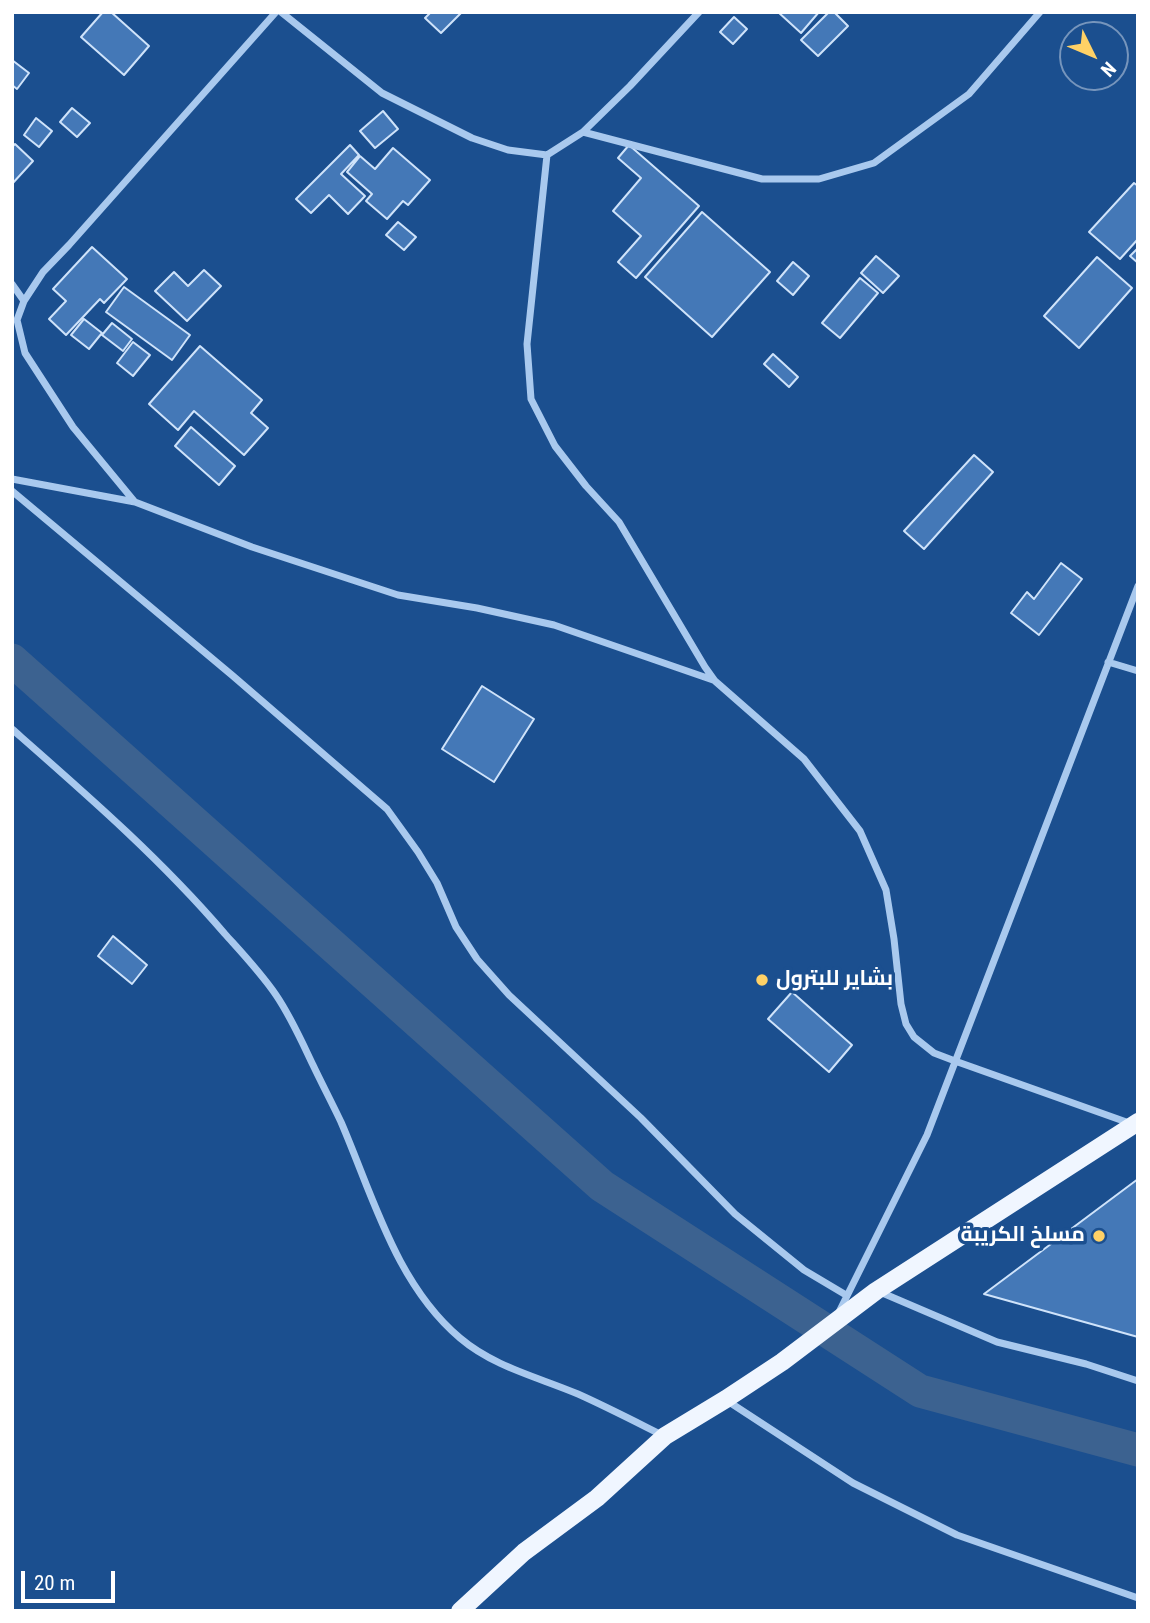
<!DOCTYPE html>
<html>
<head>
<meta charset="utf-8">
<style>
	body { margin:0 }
	#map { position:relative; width:1150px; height:1623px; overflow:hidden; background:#1b4f8f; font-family:"Roboto Condensed",sans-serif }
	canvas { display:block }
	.frame { position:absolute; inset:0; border:14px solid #fff; pointer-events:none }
	.north { position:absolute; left:1059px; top:21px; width:70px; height:70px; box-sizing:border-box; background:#1b4f8f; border:2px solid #7695bc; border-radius:50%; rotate:133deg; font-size:19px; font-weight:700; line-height:28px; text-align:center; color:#fff }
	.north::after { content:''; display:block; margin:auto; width:24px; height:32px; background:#ffd166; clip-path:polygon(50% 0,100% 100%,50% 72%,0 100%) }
	.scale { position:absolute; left:21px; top:1571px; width:94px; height:32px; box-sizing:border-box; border:4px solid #fff; border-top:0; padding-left:9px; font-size:21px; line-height:24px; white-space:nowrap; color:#fff; -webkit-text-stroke:5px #1b4f8f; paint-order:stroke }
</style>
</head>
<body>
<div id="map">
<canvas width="1150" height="1623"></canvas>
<div class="frame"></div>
<div class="north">N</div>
<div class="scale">20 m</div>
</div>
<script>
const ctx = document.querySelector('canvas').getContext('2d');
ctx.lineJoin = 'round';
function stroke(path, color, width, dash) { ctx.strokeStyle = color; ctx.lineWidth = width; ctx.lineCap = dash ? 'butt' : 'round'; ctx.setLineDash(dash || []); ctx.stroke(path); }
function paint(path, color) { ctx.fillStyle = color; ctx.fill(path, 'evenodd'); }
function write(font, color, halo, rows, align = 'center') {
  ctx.font = font + ' "Roboto Condensed",Cairo,sans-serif'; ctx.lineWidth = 7; ctx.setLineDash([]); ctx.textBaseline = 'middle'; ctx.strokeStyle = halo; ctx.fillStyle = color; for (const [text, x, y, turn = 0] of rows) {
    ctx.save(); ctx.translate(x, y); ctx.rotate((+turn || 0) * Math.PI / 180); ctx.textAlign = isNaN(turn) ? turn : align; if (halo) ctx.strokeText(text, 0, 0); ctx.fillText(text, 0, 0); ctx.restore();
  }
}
stroke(new Path2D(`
	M12 660 602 1186 920 1391 1138 1450`), '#3c6290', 33);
const building = new Path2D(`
	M103 12H111L149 46 124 75 81 37Z
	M431 12H462L441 33 425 18Z
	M778 12H819L801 33Z
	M829 12H834L848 26 818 56 801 40Z
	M734 17 747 29 733 44 720 32Z
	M12 60 29 73 17 89 12 85Z
	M72 108 90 123 77 137 60 122Z
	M383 111 398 129 375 148 360 131Z
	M36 118 52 131 39 147 24 135Z
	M15 144 33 161 12 184V147Z
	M350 145 359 155 341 174 365 196 348 214 329 195 311 213 296 199Z
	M629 145 699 206 636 278 618 262 641 236 613 211 641 178 618 158Z
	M393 148 430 180 408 205 403 201 387 219 366 201 372 194 347 172 360 156 375 169Z
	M1134 183 1138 186V239L1120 259 1089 232Z
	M702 212 770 272 712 337 645 277Z
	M398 222 416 237 404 250 386 235Z
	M92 247 127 279 104 303 100 299 66 335 49 319 66 301 53 289Z
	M1138 248V263L1130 256Z
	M876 256 899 276 883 293 861 273Z
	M1097 257 1132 288 1079 348 1044 316Z
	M793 262 809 276 793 295 777 281Z
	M204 270 221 286 187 321 155 291 174 272 188 286Z
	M860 278 878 293 840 338 822 323Z
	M124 287 190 335 172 360 106 312Z
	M84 319 102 333 89 349 71 335Z
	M112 323 132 339 123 351 102 335Z
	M133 342 150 355 133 376 117 363Z
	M200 346 262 400 251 413 268 428 244 455 194 411 178 430 149 404Z
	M773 354 798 377 789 387 764 364Z
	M191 427 235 466 219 485 175 446Z
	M974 455 993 472 924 549 904 531Z
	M1061 563 1082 579 1039 635 1011 613 1027 592 1034 599Z
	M482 686 534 719 494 782 442 749Z
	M113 936 147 965 132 984 98 956Z
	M792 992 852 1045 829 1072 768 1019Z
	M1138 1179V1337L984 1294Z`);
paint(building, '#4478b7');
stroke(building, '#cfe3fa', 2);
stroke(new Path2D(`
	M281 12 382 93 472 138 508 150 547 155 583 132 630 86 699 12
	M583 132 762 179H819L874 163 969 94 1040 12
	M547 155 527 344 531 399 555 446 586 486 619 522 705 667 715 681 804 759 860 831 886 890 894 939 901 1004 906 1024 914 1037 934 1053 955 1061 1132 1124
	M12 284 24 301
	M12 479 135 502 252 547 398 595 477 608 554 625 713 680
	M12 491 233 676 387 809 418 852 437 883 456 927 477 959 509 995 641 1118 735 1214 804 1270 846 1295
	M134 501 73 427 25 353 17 320 24 301 43 272 69 245 276 12
	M1108 662 1138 671
	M12 729C86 794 161 859 225 934 243 954 261 973 276 995 291 1017 302 1042 313 1065 322 1084 332 1103 341 1122 373 1196 396 1284 460 1338 494 1367 538 1377 578 1394 607 1407 636 1422 664 1436
	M880 1292 997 1342 1086 1364 1138 1381
	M838 1314 927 1135 1138 586
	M726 1400 853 1483 957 1535 1138 1598`), '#a9c9ee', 7);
stroke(new Path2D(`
	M460 1611 524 1552 597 1498 665 1436 726 1399 782 1362 876 1291 1138 1122`), '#f0f6ff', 18);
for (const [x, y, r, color] of [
	[762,980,7,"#ffd166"],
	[1099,1236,7,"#ffd166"]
]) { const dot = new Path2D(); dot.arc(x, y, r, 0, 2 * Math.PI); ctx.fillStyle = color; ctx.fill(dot); stroke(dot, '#1b4f8f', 2.5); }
write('bold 21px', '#fff', '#1b4f8f', [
	["بشاير للبترول",776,980],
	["مسلخ الكريبة",1085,1236,"right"]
], 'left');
</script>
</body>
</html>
